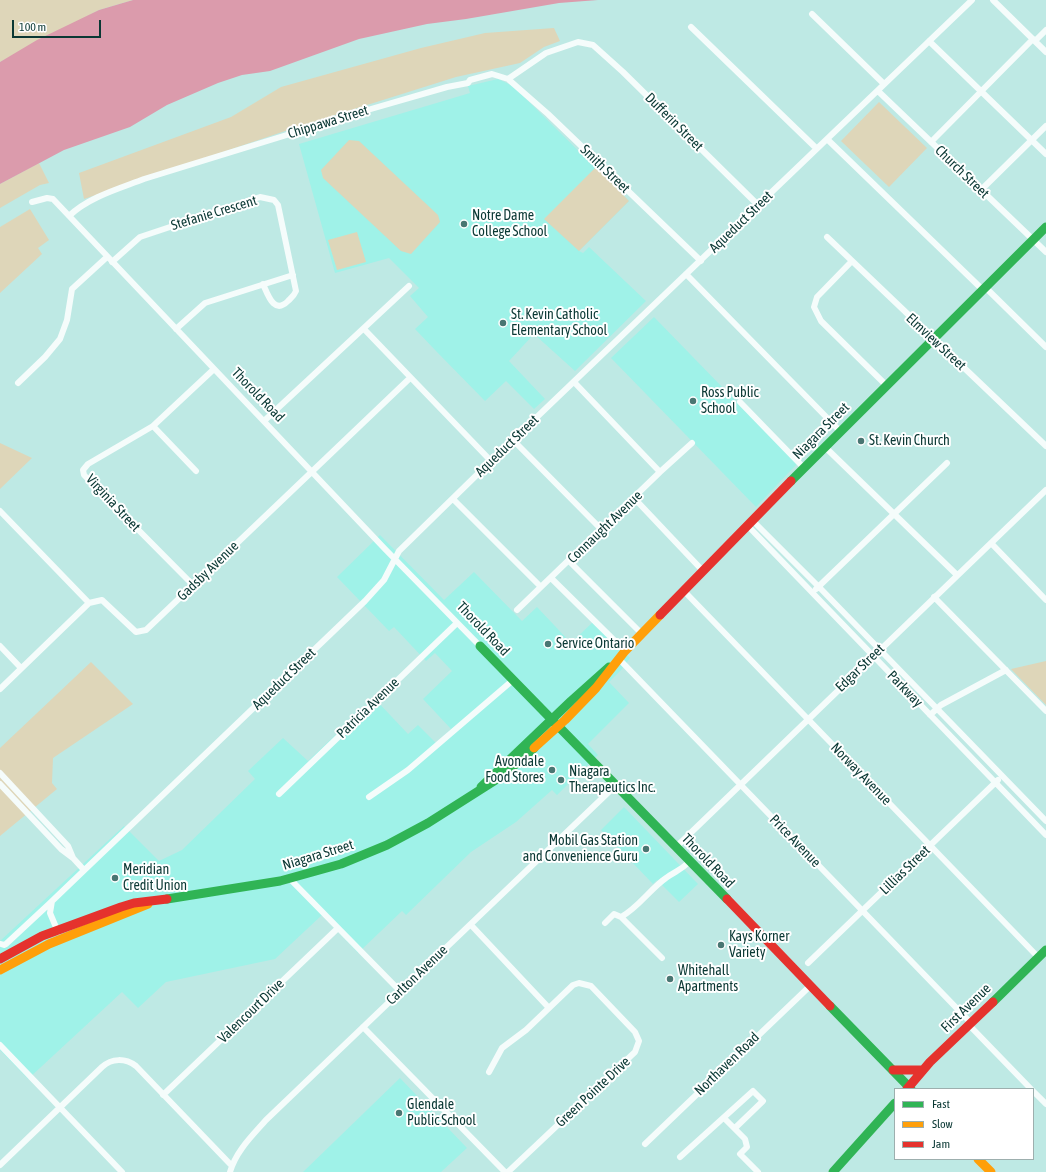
<!DOCTYPE html>
<html>
<head>
<meta charset="utf-8">
<style>
	body { margin:0 }
	#map { position:relative; width:1046px; height:1172px; overflow:hidden; background:#bee9e4; font-family:"Asap Condensed",sans-serif }
	canvas { display:block }
	.legend { position:absolute; left:894px; top:1088px; width:140px; height:72px; box-sizing:border-box; background:#fff; border:1px solid #9dafae; margin:0; padding:5px 7px; list-style:none; font-size:12px; color:#0a3834 }
	.legend li { display:flex; align-items:center; gap:8px; height:20px }
	.legend b { width:20px; border:1px solid #9dafae }
	.scale { position:absolute; left:12px; top:20px; width:89px; height:18px; box-sizing:border-box; border:2px solid #0a3834; border-top:0; padding-left:5px; font-size:12px; line-height:14px; white-space:nowrap; color:#0a3834; -webkit-text-stroke:3px #fff; paint-order:stroke }
</style>
</head>
<body>
<div id="map">
<canvas width="1046" height="1172"></canvas>
<ul class="legend">
<li><b style="height:5px;background:#30b455"></b>Fast</li>
<li><b style="height:5px;background:#ff9f0a"></b>Slow</li>
<li><b style="height:5px;background:#e5322d"></b>Jam</li>
</ul>
<div class="scale">100 m</div>
</div>
<script>
const ctx = document.querySelector('canvas').getContext('2d');
ctx.lineJoin = 'round';
function paint(path, color) { ctx.fillStyle = color; ctx.fill(path, 'evenodd'); }
function stroke(path, color, width, dash) { ctx.strokeStyle = color; ctx.lineWidth = width; ctx.lineCap = dash ? 'butt' : 'round'; ctx.setLineDash(dash || []); ctx.stroke(path); }
function write(font, color, halo, rows, align = 'center') {
  ctx.font = font + ' "Asap Condensed",sans-serif'; ctx.lineWidth = 4; ctx.setLineDash([]); ctx.textBaseline = 'middle'; ctx.strokeStyle = halo; ctx.fillStyle = color; for (const [text, x, y, turn = 0] of rows) {
    ctx.save(); ctx.translate(x, y); ctx.rotate((+turn || 0) * Math.PI / 180); ctx.textAlign = isNaN(turn) ? turn : align; if (halo) ctx.strokeText(text, 0, 0); ctx.fillText(text, 0, 0); ctx.restore();
  }
}
paint(new Path2D(`
	M498 79 513 86 629 201 579 251 583 253 589 247 646 301 575 371 534 334 509 361 545 399 534 409 506 381 485 401 436 351 415 329 428 317 410 296 419 288 389 258 335 273 299 144 470 93 468 86Z
	M654 317 797 464 756 507 611 358Z
	M380 535 444 600 474 572 522 621 537 607 571 643 594 621 630 658 622 669 609 682 629 703 588 744 598 755 557 795 552 790 516 822 471 852 406 915 402 911 358 953 322 915 275 959 166 982 138 1008 122 992 28 1079 0 1050V941L124 826 159 861 182 850 255 779 248 771 283 738 308 761 374 698 408 734 418 725 436 743 451 729 423 699 452 671 435 653 426 661 394 627 389 631 337 577Z
	M624 807 698 884 679 902 657 880 653 884 601 830Z
	M400 1078 467 1148 441 1172H303Z`), '#9ff2e8');
paint(new Path2D(`
	M0 0H133L99 10 0 62Z
	M554 28 560 41 544 47 520 63 456 77 294 128 84 199 79 173 231 117 281 87 421 48 485 33Z
	M879 102 927 148 889 187 841 141Z
	M349 140 359 141 438 215 440 222 411 254 401 251 323 178 321 170Z
	M39 163 49 183 40 185 0 208V184Z
	M596 167 629 201 579 251 544 219Z
	M30 209 49 240 38 248 42 254 0 293V227Z
	M357 232 366 262 337 270 328 240Z
	M0 443 32 458 0 489Z
	M1046 661V705L1011 669Z
	M91 662 133 704 53 758 52 783 57 789 0 836V748Z`), '#ded6b9');
paint(new Path2D(`
	M133 0H598L559 3 466 19 427 24 359 39 270 71 242 75 218 83 167 105 130 127 64 150 0 184V62L37 40 99 10Z`), '#db9bac');
stroke(new Path2D(`
	M993 0 1046 52
	M812 14 884 84
	M691 27 816 148
	M929 41 1046 154
	M1035 41 1046 30
	M508 79 546 53 578 42 593 45 623 72 758 205
	M878 91 1046 252
	M827 139 983 290
	M931 142 1033 39
	M981 190 1046 126
	M32 202 47 198 53 199 385 549 480 646
	M69 216C89 197 118 189 144 179L371 109 447 87 468 83 470 80 492 74 508 79 548 114 701 261
	M827 237 1046 446
	M112 262 140 237 260 197 274 200 278 205 296 291C294 296 291 298 288 301 274 315 268 295 263 284
	M851 262 817 297 814 307 821 321 886 385
	M686 274 840 431
	M985 287 1046 347
	M176 329 205 303 293 275
	M364 329 491 461
	M574 382 660 472
	M18 383 45 357 60 339 67 320 72 289 107 257
	M740 402 804 468
	M264 421 409 286
	M153 426 196 471
	M513 440 601 529
	M825 447 957 575
	M634 498 703 571
	M453 499 541 587
	M0 511 89 603
	M753 521 819 587 1046 821
	M748 526 1046 835
	M991 543 1046 600
	M569 561 642 634
	M551 578 625 651
	M193 585 84 475 83 470 88 464 153 426 214 369
	M816 589 947 463
	M684 591 1038 957
	M934 597 1046 711
	M517 610 660 472 692 443
	M0 646 21 668
	M619 659 971 1023
	M0 689 89 603 102 600 136 632 146 630 410 378
	M930 715 941 705 1006 670
	M0 773 68 846 73 858
	M0 784 61 849 73 858 84 870
	M279 794 457 623
	M369 797 408 770 513 680
	M675 848 1046 490
	M290 879 400 991
	M52 901 50 913 58 932
	M621 917 662 958
	M605 923 614 914 621 917C639 907 650 889 666 878 675 871 680 871 689 862
	M471 925 549 1008
	M1 944 4 945 6 944 49 904 365 601 384 580 399 551 491 461 972 0
	M808 963 998 780
	M969 1025 1031 1089
	M363 1027 505 1172
	M0 1045 122 1172
	M489 1072 502 1048 526 1030 573 985 579 983 591 986 635 1032 639 1041 635 1052 508 1172
	M1033 1091 1046 1104
	M163 1095 338 928
	M724 1118 745 1139 747 1147 740 1154 758 1172
	M645 1144 810 986
	M680 1157 753 1091 763 1101 735 1128
	M0 1165 102 1067C112 1058 125 1058 136 1066L232 1166
	M230 1172C236 1151 252 1136 266 1120L615 786`), '#f5fcfb', 6);
stroke(new Path2D(`
	M791 481 1046 227
	M480 646 727 899
	M481 787 571 701 609 667
	M167 899 280 881 341 864 387 845 428 823 502 776 534 748
	M993 1002 1046 950
	M830 1006 911 1089
	M833 1172 895 1103`), '#30b455', 9);
stroke(new Path2D(`
	M534 748 565 720 596 688 625 651 660 615
	M0 970 49 944 148 904
	M978 1159 991 1172`), '#ff9f0a', 9);
stroke(new Path2D(`
	M660 615 791 481
	M727 899 830 1006
	M0 959 42 936 121 907 134 903 167 899
	M893 1070H923
	M907 1089 930 1062 993 1002`), '#e5322d', 9);
for (const [x, y, r, color] of [
	[464,224,4,"#497672"],
	[503,323,4,"#497672"],
	[693,401,4,"#497672"],
	[861,441,4,"#497672"],
	[548,644,4,"#497672"],
	[552,770,4,"#497672"],
	[561,780,4,"#497672"],
	[646,849,4,"#497672"],
	[115,878,4,"#497672"],
	[721,945,4,"#497672"],
	[670,979,4,"#497672"],
	[399,1113,4,"#497672"]
]) { const dot = new Path2D(); dot.arc(x, y, r, 0, 2 * Math.PI); ctx.fillStyle = color; ctx.fill(dot); stroke(dot, '#fff', 1.5); }
write('14px', '#0a3834', '#fff', [
	["Chippawa Street",328,122,-17],
	["Dufferin Street",674,122,45],
	["Smith Street",605,169,44],
	["Church Street",962,172,44],
	["Stefanie Crescent",214,213,-17],
	["Aqueduct Street",741,222,-44],
	["Elmview Street",936,342,43],
	["Thorold Road",258,395,46],
	["Niagara Street",821,431,-45],
	["Aqueduct Street",507,446,-44],
	["Virginia Street",113,503,47],
	["Connaught Avenue",605,527,-44],
	["Gadsby Avenue",208,571,-44],
	["Thorold Road",483,629,46],
	["Edgar Street",860,668,-44],
	["Aqueduct Street",284,679,-44],
	["Parkway",905,689,46],
	["Patricia Avenue",368,708,-44],
	["Norway Avenue",861,774,46],
	["Price Avenue",795,841,46],
	["Niagara Street",318,855,-17],
	["Thorold Road",708,861,46],
	["Lillias Street",905,870,-44],
	["Carlton Avenue",417,975,-44],
	["First Avenue",966,1008,-44],
	["Valencourt Drive",251,1011,-44],
	["Northaven Road",727,1064,-44],
	["Green Pointe Drive",593,1092,-43]
]);
write('14px', '#0a3834', '#fff', [
	["Notre Dame",472,216],
	["College School",472,232],
	["St. Kevin Catholic",511,315],
	["Elementary School",511,331],
	["Ross Public",701,393],
	["School",701,409],
	["St. Kevin Church",869,441],
	["Service Ontario",556,644],
	["Avondale",544,762,"right"],
	["Food Stores",544,778,"right"],
	["Niagara",569,772],
	["Therapeutics Inc.",569,788],
	["Mobil Gas Station",638,841,"right"],
	["and Convenience Guru",638,857,"right"],
	["Meridian",123,870],
	["Credit Union",123,886],
	["Kays Korner",729,937],
	["Variety",729,953],
	["Whitehall",678,971],
	["Apartments",678,987],
	["Glendale",407,1105],
	["Public School",407,1121]
], 'left');
</script>
</body>
</html>
